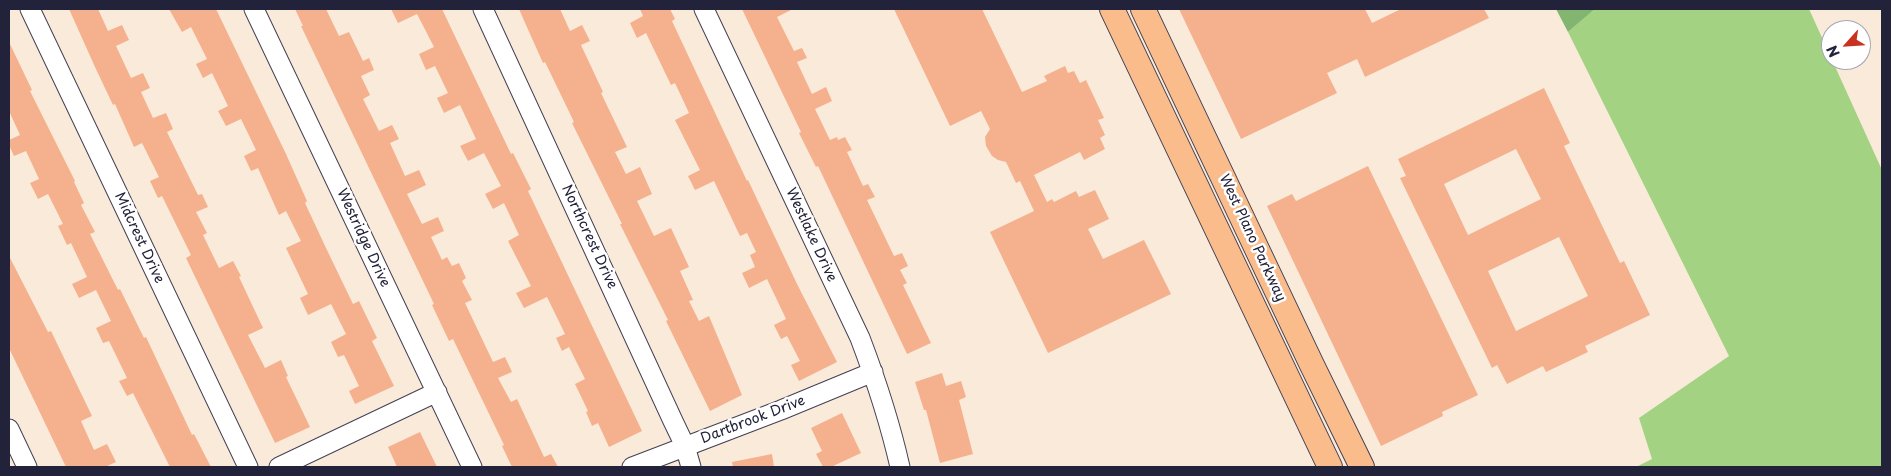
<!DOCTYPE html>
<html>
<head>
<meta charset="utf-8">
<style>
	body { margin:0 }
	#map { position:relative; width:1891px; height:476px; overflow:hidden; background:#f9eada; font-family:"Playpen Sans",sans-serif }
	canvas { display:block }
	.frame { position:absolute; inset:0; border:10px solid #22223b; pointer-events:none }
	.north { position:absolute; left:1821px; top:20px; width:50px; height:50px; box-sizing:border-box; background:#fff; border:1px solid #a7a7b1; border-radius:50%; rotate:244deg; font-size:14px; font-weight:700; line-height:20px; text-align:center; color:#22223b }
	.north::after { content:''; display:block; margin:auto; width:18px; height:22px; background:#c8321e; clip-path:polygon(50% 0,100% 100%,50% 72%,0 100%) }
</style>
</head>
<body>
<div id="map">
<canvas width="1891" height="476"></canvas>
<div class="frame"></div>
<div class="north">N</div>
</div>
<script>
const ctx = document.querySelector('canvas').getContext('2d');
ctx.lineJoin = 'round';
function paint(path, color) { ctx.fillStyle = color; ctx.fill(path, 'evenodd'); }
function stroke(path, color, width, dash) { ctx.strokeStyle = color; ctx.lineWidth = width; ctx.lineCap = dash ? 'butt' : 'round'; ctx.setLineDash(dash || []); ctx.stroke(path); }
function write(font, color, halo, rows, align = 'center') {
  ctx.font = font + ' "Playpen Sans",sans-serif'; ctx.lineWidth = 5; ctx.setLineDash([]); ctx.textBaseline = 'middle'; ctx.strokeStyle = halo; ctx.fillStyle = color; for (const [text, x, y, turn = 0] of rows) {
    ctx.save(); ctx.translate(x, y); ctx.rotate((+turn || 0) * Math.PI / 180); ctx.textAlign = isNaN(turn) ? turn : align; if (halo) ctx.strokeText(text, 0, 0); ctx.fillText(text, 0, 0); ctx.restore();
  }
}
paint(new Path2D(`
	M1595 9H1809L1882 170V467H1636L1652 459 1639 418 1729 356 1568 32Z`), '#a3d382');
paint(new Path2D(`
	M1556 9H1595L1568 32Z`), '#82b570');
paint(new Path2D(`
	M69 9H98L108 31 122 25 129 40 116 46 131 78 143 73 150 88 141 92 153 118 166 113 173 129 167 132 198 195 202 194 208 207 196 212 207 233 203 235 219 268 233 261 241 276 239 277 263 328 248 335 265 368 281 360 288 376 286 377 310 427 275 443 186 258 191 255 162 196 158 198 150 181 159 177 142 143 134 147 115 104 113 105 95 67Z
	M169 9H216L286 154 307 201 305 203 326 248 353 304 359 301 377 338 372 341 394 386 355 404 349 391 359 386 344 355 338 357 331 342 346 334 331 304 308 315 300 298 308 294 286 248 301 241 286 211 279 215 258 168 251 171 244 156 256 150 241 119 226 126 218 111 228 106 212 73 203 78 196 64 207 59 191 27 182 32Z
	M295 9H326L339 36 349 32 363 61 369 58 374 70 361 76 370 95 363 99 379 131 392 125 399 139 390 143 405 176 419 170 426 185 407 194 422 224 438 217 444 231 431 237 442 260 447 257 452 266 459 263 466 278 462 281 472 300 465 303 493 362 505 357 512 372 498 378 511 402 517 399 544 457 551 454 558 467H512L502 446 504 445 453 339 449 341 432 305 434 304 301 26H303Z
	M391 9H442L511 154 513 153 531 189 528 191 642 431 609 447 598 423 592 426 586 412 588 411 575 384 585 379 569 347 562 351 556 338 565 334 547 297 524 308 516 293 531 286 508 241 519 235 504 203 493 209 485 194 501 186 484 153 468 161 460 146 476 139 460 105 444 113 437 98 448 93 435 66 426 70 419 54 434 47 417 14 398 23Z
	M519 9H560L570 31 582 25 590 41 581 45 603 92 601 93 627 147 615 152 626 174 640 167 652 194 637 201 654 236 671 228 689 267 680 271 693 300 689 301 699 321 709 316 742 395 710 411 666 321 668 320 620 224H622L572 123 574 122 545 62 543 63 526 25Z
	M640 9H670L675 19 672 21 747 181 748 180 797 284 837 362 799 381 791 365 800 361 787 336 781 339 774 325 786 319 767 279 749 288 742 273 755 267 750 255 756 252 747 233 740 236 714 181 695 190 688 176 700 170 675 120 689 113 675 83 671 85 646 33 637 38 630 23 643 16Z
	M742 9H793L777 17 794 51 802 48 807 58 797 62 812 94 826 87 832 101 815 109 830 140 837 137 838 140 845 137 852 150 847 152 863 186 868 184 875 197 867 200 894 256 902 253 908 266 900 270 907 283 903 285 931 343 907 354 818 166 816 167 799 133 801 132Z
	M894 9H982L1022 92 1047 81 1044 76 1065 66 1068 73 1074 71 1080 83 1086 80 1104 118 1098 120 1105 135 1100 138 1105 149 1084 160 1080 152 1034 175 1047 202 1052 199 1054 202 1076 191 1079 197 1095 190 1109 219 1088 229 1103 259 1144 240 1171 294 1048 353 990 232 1034 211 1020 181 1016 183 1006 162 998 160 992 156 986 146 985 137 990 129 981 111 950 126Z
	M1179 9H1365L1372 23 1401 9H1484L1489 18 1365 77 1357 59 1327 73 1337 93 1241 139Z
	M9 42 32 90 30 91 75 181 74 182 84 203 81 205 95 232 90 234 118 290 120 289 144 338 146 337 192 435 194 434 211 467H170L133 393 127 396 119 381 127 378 109 341 103 343 96 328 111 321 96 290 79 298 72 284 87 277 71 243 67 245 58 226 63 224 48 194 38 199 30 183 39 179 26 151 14 156 9 145V140L20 135 9 111Z
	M1544 88 1570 143 1564 146 1620 263 1624 261 1650 315 1585 346 1588 352 1546 372 1543 366 1507 384 1497 365 1492 368 1400 178 1406 176 1398 159ZM1516 149 1541 199 1468 235 1444 184ZM1559 237 1588 296 1516 331 1488 271Z
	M1368 166 1478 395 1442 412 1443 416 1381 446 1267 206 1292 194 1296 201Z
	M9 256 48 332 51 331 92 416 81 421 94 450 107 444 116 462 105 467H66L9 348Z
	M942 373 946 386 961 381 966 397 959 400 973 454 940 463 926 410H924L915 382Z
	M842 413 861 453 831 467H823L816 454 822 451 811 428Z
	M420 432 437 467H397L388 447Z
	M772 454 774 467H733L732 462Z`), '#f5b18e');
const minor = new Path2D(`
	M30 9 248 467
	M254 9 472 467
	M483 9 673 421 685 446 691 467
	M704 9 860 338C876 380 890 423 900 467
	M9 429 27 467
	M279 467 437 392
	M632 467 781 410 873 372`);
const major = new Path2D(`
	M1112 9 1330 467
	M1143 9 1311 363 1362 467`);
stroke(minor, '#424053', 21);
stroke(major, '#424053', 26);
stroke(minor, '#fff', 19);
stroke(major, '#fabc8b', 24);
write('14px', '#22223b', '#fff', [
	["Westlake Drive",811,235,65],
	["Northcrest Drive",589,237,65],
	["Midcrest Drive",139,238,65],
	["Westridge Drive",363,238,65],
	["West Plano Parkway",1252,238,65],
	["Dartbrook Drive",753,420,-21]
]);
</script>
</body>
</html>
